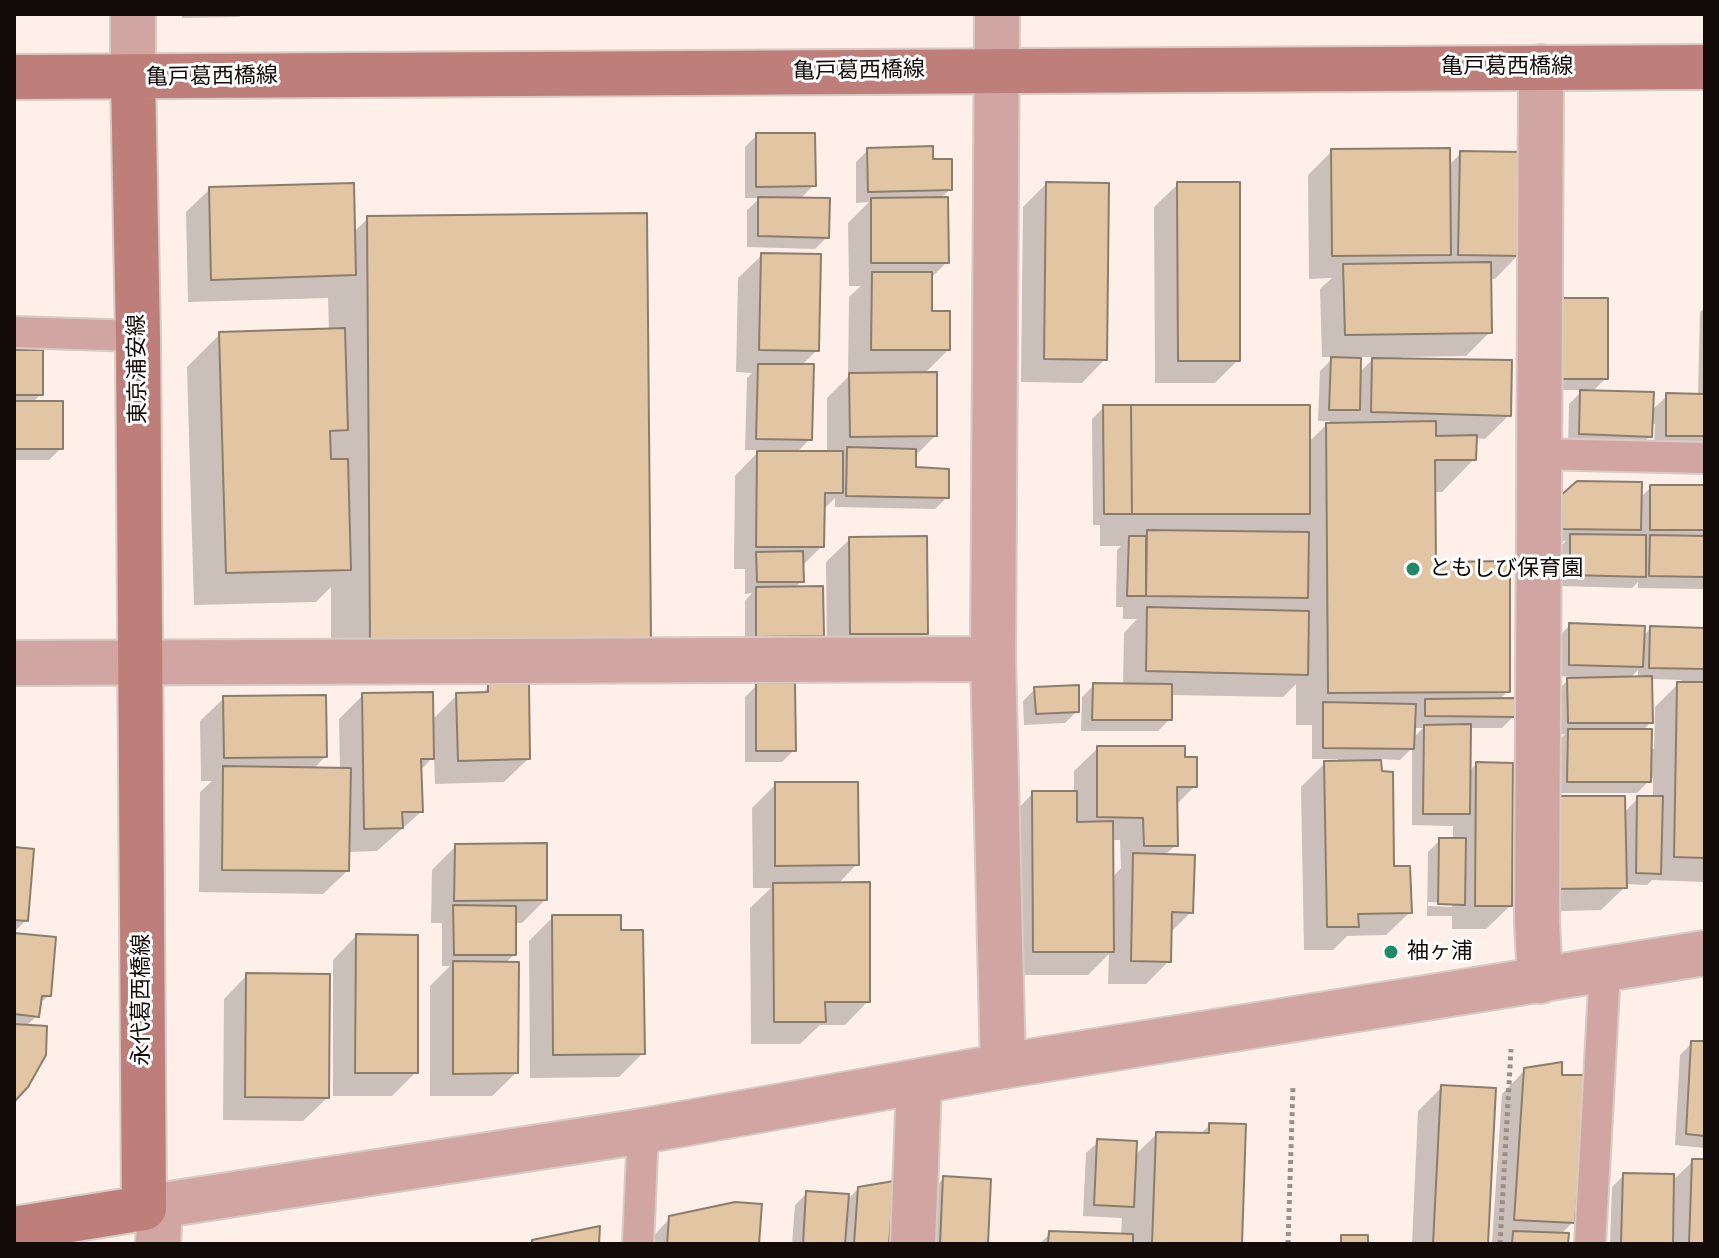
<!DOCTYPE html>
<html>
<head>
<meta charset="utf-8">
<style>
	body { margin:0 }
	#map { position:relative; width:1719px; height:1258px; overflow:hidden; background:#feefe8; font-family:"Fira Sans Condensed",sans-serif }
	canvas { display:block }
	.frame { position:absolute; inset:0; border:16px solid #130b08; pointer-events:none }
</style>
</head>
<body>
<div id="map">
<canvas width="1719" height="1258"></canvas>
<div class="frame"></div>
</div>
<script>
const ctx = document.querySelector('canvas').getContext('2d');
ctx.lineJoin = 'round';
function paint(path, color) { ctx.fillStyle = color; ctx.fill(path, 'evenodd'); }
function stroke(path, color, width, dash) { ctx.strokeStyle = color; ctx.lineWidth = width; ctx.lineCap = dash ? 'butt' : 'round'; ctx.setLineDash(dash || []); ctx.stroke(path); }
function write(font, color, halo, rows, align = 'center') {
  ctx.font = font + ' "Fira Sans Condensed","Noto Sans JP",sans-serif'; ctx.lineWidth = 6; ctx.setLineDash([]); ctx.textBaseline = 'middle'; ctx.strokeStyle = halo; ctx.fillStyle = color; for (const [text, x, y, turn = 0] of rows) {
    ctx.save(); ctx.translate(x, y); ctx.rotate((+turn || 0) * Math.PI / 180); ctx.textAlign = isNaN(turn) ? turn : align; if (halo) ctx.strokeText(text, 0, 0); ctx.fillText(text, 0, 0); ctx.restore();
  }
}
paint(new Path2D(`
	M182 14H243L239 17 182 18Z
	M451 14H518L451 16Z
	M757 135 814 185 800 199 827 237 815 249 747 247V210L760 198H745V147Z
	M868 150 931 161 950 189 940 199 947 262 930 279V313L948 350 924 374 935 436 914 457V469L947 497 935 509 835 507V498L823 510 822 546 801 567 802 581 794 588 822 635 810 647 745 648V601L752 593 745 594V569H734L735 476 760 450H745L747 378 752 373 736 372 738 278 762 255 817 350 801 366 810 439 796 453H827V398L852 373H848L849 297 861 286H849L848 223 869 202 856 203V162Z
	M1332 151 1448 166 1461 153 1518 255 1495 279H1489L1490 332 1466 356 1401 357V360L1509 415 1485 439 1475 438 1474 459 1442 492H1433L1434 564 1508 691 1499 700 1514 716 1502 728H1469V772L1476 764 1510 906 1486 929H1452V916H1427L1428 852 1440 840H1453V826L1412 825V748L1400 760 1379 759 1392 868 1410 912 1386 935 1347 936 1333 950H1304L1301 787 1325 763H1338V759H1312V725H1296V684L1283 697 1170 695V719L1158 731H1081L1082 697 1094 685 1123 686 1124 633 1137 619H1123V607H1116L1117 550 1121 546H1100V525H1093L1092 419 1104 407 1308 443 1330 421H1318L1320 371 1334 357H1322L1320 289 1332 278 1309 279 1308 175ZM1359 357H1375L1358 374ZM1413 728H1423L1413 738ZM1428 902 1452 903V907L1428 906Z
	M1046 184 1105 359 1082 383 1021 382 1023 207Z
	M1178 184 1238 360 1215 383H1155L1154 207Z
	M210 189 353 233 368 218 649 638 331 680V587L316 602 194 605 187 367 220 334 329 331 328 298 188 302 186 212Z
	M1562 300 1606 378 1592 392 1651 411 1667 396H1698L1700 312 1705 308V444L1654 447 1655 424H1651L1650 436 1639 448 1568 446 1569 404 1583 390H1551L1550 312Z
	M14 352 41 394 32 403 61 448 49 460H14Z
	M1651 487H1705V589L1638 588V582L1632 588 1559 586V548L1566 541 1547 540 1548 511 1640 498Z
	M850 539 926 633 902 657H827L826 562Z
	M1570 625 1642 637 1651 628 1705 630V882L1652 880 1647 885 1625 884V887L1601 910 1531 912 1638 798H1653V777L1637 793H1556V743L1565 734 1557 735 1556 692 1571 677 1558 676V637ZM1638 670V679H1629ZM1650 679 1682 680 1655 707 1654 749H1650L1642 731 1653 720Z
	M757 685 794 750 782 762H745V697Z
	M489 686 528 759 504 782 435 784 434 756 420 771 421 812 377 851 347 852V871L323 894 199 892 200 792 212 781H201L200 721 224 698 325 757 312 770H340L339 719 363 695 432 720 457 695H481Z
	M1035 689 1077 711 1065 723 1024 725 1023 701Z
	M1098 748 1183 759 1195 786 1175 806 1176 845 1164 856 1191 912 1170 933 1169 961 1146 984H1108L1109 954 1088 975H1010V817L1033 793H1074V771ZM1111 840H1120L1121 868 1112 878Z
	M776 784 857 864 837 885 868 1001 845 1025H820L800 1044H751L750 908 771 888H753L752 808Z
	M456 846 545 900 522 923H514V955L505 963 516 1073 492 1096H430V986L450 966H442V923H431L432 870Z
	M14 849 26 920 14 932Z
	M553 917 619 932 643 1053 619 1077 530 1078 529 941Z
	M14 935 49 995 38 1005 37 1016 26 1026 14 1099Z
	M356 936 416 1072 392 1096H333V960Z
	M247 975 327 1098 303 1121 223 1120 224 999Z
	M1692 1043H1705V1148L1675 1145 1680 1055Z
	M1525 1070 1573 1222 1561 1234 1566 1244 1492 1242 1502 1094Z
	M1442 1087 1486 1244H1412L1418 1111Z
	M1210 1125 1240 1244H1039L1050 1234 1121 1235 1122 1218 1083 1216 1086 1153 1098 1142 1134 1156 1157 1134 1199 1135Z
	M1693 1161H1705V1244H1610L1612 1187 1624 1175 1672 1181Z
	M944 1178 986 1244H918L920 1202Z
	M859 1188 887 1244H792L795 1205 807 1193 846 1201Z
	M670 1218 757 1244H646Z`), '#0003');
const building = new Path2D(`
	M756 133H815L816 186 756 187Z
	M933 146V159H952V190L868 192 867 148Z
	M1450 148 1451 255 1332 256 1331 149Z
	M1460 151 1523 152 1520 256 1458 255Z
	M1046 182 1109 183 1107 360 1044 359Z
	M1177 182H1240V361H1178Z
	M354 183 356 275 211 280 209 187Z
	M758 197 830 198 829 238 758 236Z
	M948 197 949 263H871V198Z
	M647 213 651 639 370 642 367 216Z
	M761 253 821 254 819 351 759 350Z
	M1491 262 1492 333 1345 335 1343 264Z
	M872 272H932V311H950V350H871Z
	M1562 298H1608V379H1562Z
	M345 328 348 430 330 431 331 459H348L351 570 226 573 219 332Z
	M14 350H43V395H14Z
	M1331 357 1361 358 1360 410H1329Z
	M1372 358 1512 360 1511 416 1371 412Z
	M758 364H814L812 440 756 439Z
	M937 372V436L850 437 849 373Z
	M1580 390 1654 392 1652 437 1579 434Z
	M1666 393 1705 394V436H1666Z
	M14 401H63V449H14Z
	M1103 405H1131L1132 514H1104Z
	M1131 405H1310V514H1132Z
	M1436 421V436L1477 435 1476 460H1435L1436 562 1510 561V692L1328 693 1326 423Z
	M847 447 916 449V467L949 469V498L846 496Z
	M757 451H843V493H825L824 547H756Z
	M1577 481 1642 482 1641 530 1558 529 1559 497Z
	M1650 485H1705V530H1650Z
	M1147 530 1309 532 1308 598 1146 596Z
	M1570 534 1646 535V577L1570 575Z
	M1650 535 1705 536V577L1649 576Z
	M927 536 928 634H850L849 537Z
	M1129 536H1146V596H1127Z
	M803 551 804 582H757L756 552Z
	M823 586 824 636 756 637V587Z
	M1147 607 1309 611 1308 675 1146 671Z
	M1569 623 1645 626 1643 667 1569 665Z
	M1650 626 1705 628V669L1649 668Z
	M1652 676 1653 723H1568L1567 678Z
	M1677 682H1705V858L1674 857Z
	M529 683 530 759 458 761 456 693 488 692V684Z
	M756 683H795L796 751H756Z
	M1093 683 1172 684V720H1092Z
	M1079 685V712L1036 714 1034 687Z
	M433 692 434 759H421L423 812H402L403 828 364 829 362 693Z
	M326 695 327 757 224 758 223 696Z
	M1516 698V717L1425 716V699Z
	M1323 702 1416 704 1414 749 1323 748Z
	M1471 724 1470 814H1423L1424 725Z
	M1568 729H1652L1651 782H1567Z
	M1097 746H1185V757H1197V787H1177L1178 846H1144L1143 818 1097 817Z
	M1381 760 1382 771 1393 772 1394 866H1410L1412 913 1358 914 1359 927H1327L1324 761Z
	M1476 762 1513 763 1512 906H1475Z
	M223 766 351 768 349 871 222 870Z
	M775 782H858L859 865 775 866Z
	M1032 791H1077V822L1113 821 1114 952H1033Z
	M1553 796H1625L1627 888 1554 889Z
	M1637 796H1663L1661 874 1636 873Z
	M1439 838H1466L1465 905 1438 904Z
	M547 843V900L454 901 455 844Z
	M14 847 34 849 28 921 14 920Z
	M1133 853 1195 855 1193 913 1172 912 1171 962 1131 961Z
	M870 882V1002H825L826 1022H774L773 883Z
	M453 905 516 906V955H454Z
	M552 915H621V930H643L645 1054 553 1055Z
	M14 933 56 937 51 996H42L39 1017 14 1014Z
	M356 934 418 935V1073H355Z
	M453 961 519 962 518 1073 453 1074Z
	M246 973 330 974 329 1098 245 1097Z
	M14 1024 47 1026 46 1055 28 1087 14 1102Z
	M1691 1041H1705V1136L1686 1134Z
	M1562 1062V1075H1586L1575 1223 1514 1220 1524 1068Z
	M1441 1085 1496 1088 1488 1244H1433Z
	M1209 1123 1246 1124 1242 1244H1152L1156 1132 1209 1133Z
	M1097 1139 1137 1141 1134 1207 1094 1205Z
	M1692 1159H1705V1244H1689Z
	M1623 1173 1674 1174 1673 1244 1621 1243Z
	M943 1176 991 1179 988 1244H940Z
	M894 1181 889 1244H854L858 1187Z
	M806 1191 849 1194 845 1244H803Z
	M735 1202 762 1204 759 1244H667L669 1216Z
	M600 1226 599 1244H532V1240Z
	M1049 1231 1133 1234V1244H1048Z
	M1513 1231 1569 1233 1568 1244H1512Z
	M1341 1235H1368V1244H1341Z`);
paint(building, '#e2c5a3');
stroke(building, '#8b7d6d', 2);
const service = new Path2D(`
	M14 332 138 336
	M1537 454 1705 458
	M638 1244 643 1131
	M1590 1244 1605 970`);
const minor = new Path2D(`
	M133 14V77
	M997 14 993 659 1003 1066
	M14 663 993 659
	M1540 981 1537 922 1541 67
	M158 1244 160 1206
	M913 1244 919 1082`);
const tertiary = new Path2D(`
	M144 1208 643 1131 1003 1066 1705 953`);
const secondary = new Path2D(`
	M14 77 1705 67
	M14 1229 144 1208 138 336 133 77`);
stroke(service, '#d8cbc4', 34);
stroke(minor, '#d8cbc4', 48);
stroke(tertiary, '#d8cbc4', 48);
stroke(secondary, '#d8cbc4', 48);
stroke(new Path2D(`
	M1288 1244 1293 1086
	M1500 1244 1511 1049`), '#9c8f8a', 5, [4, 4]);
stroke(service, '#d1a5a1', 30);
stroke(minor, '#d1a5a1', 44);
stroke(tertiary, '#d1a5a1', 44);
stroke(secondary, '#be7f7a', 44);
for (const [x, y, r, color] of [
	[1413,569,8,"#208a67"],
	[1391,952,8,"#208a67"]
]) { const dot = new Path2D(); dot.arc(x, y, r, 0, 2 * Math.PI); ctx.fillStyle = color; ctx.fill(dot); stroke(dot, '#fff', 3); }
write('22px', '#130b08', '#fff', [
	["亀戸葛西橋線",1507,67],
	["亀戸葛西橋線",859,71,-1],
	["亀戸葛西橋線",212,77,-1],
	["東京浦安線",138,369,-91],
	["永代葛西橋線",142,1000,-90]
]);
write('22px', '#130b08', '#fff', [
	["ともしび保育園",1429,569],
	["袖ヶ浦",1407,952]
], 'left');
</script>
</body>
</html>
